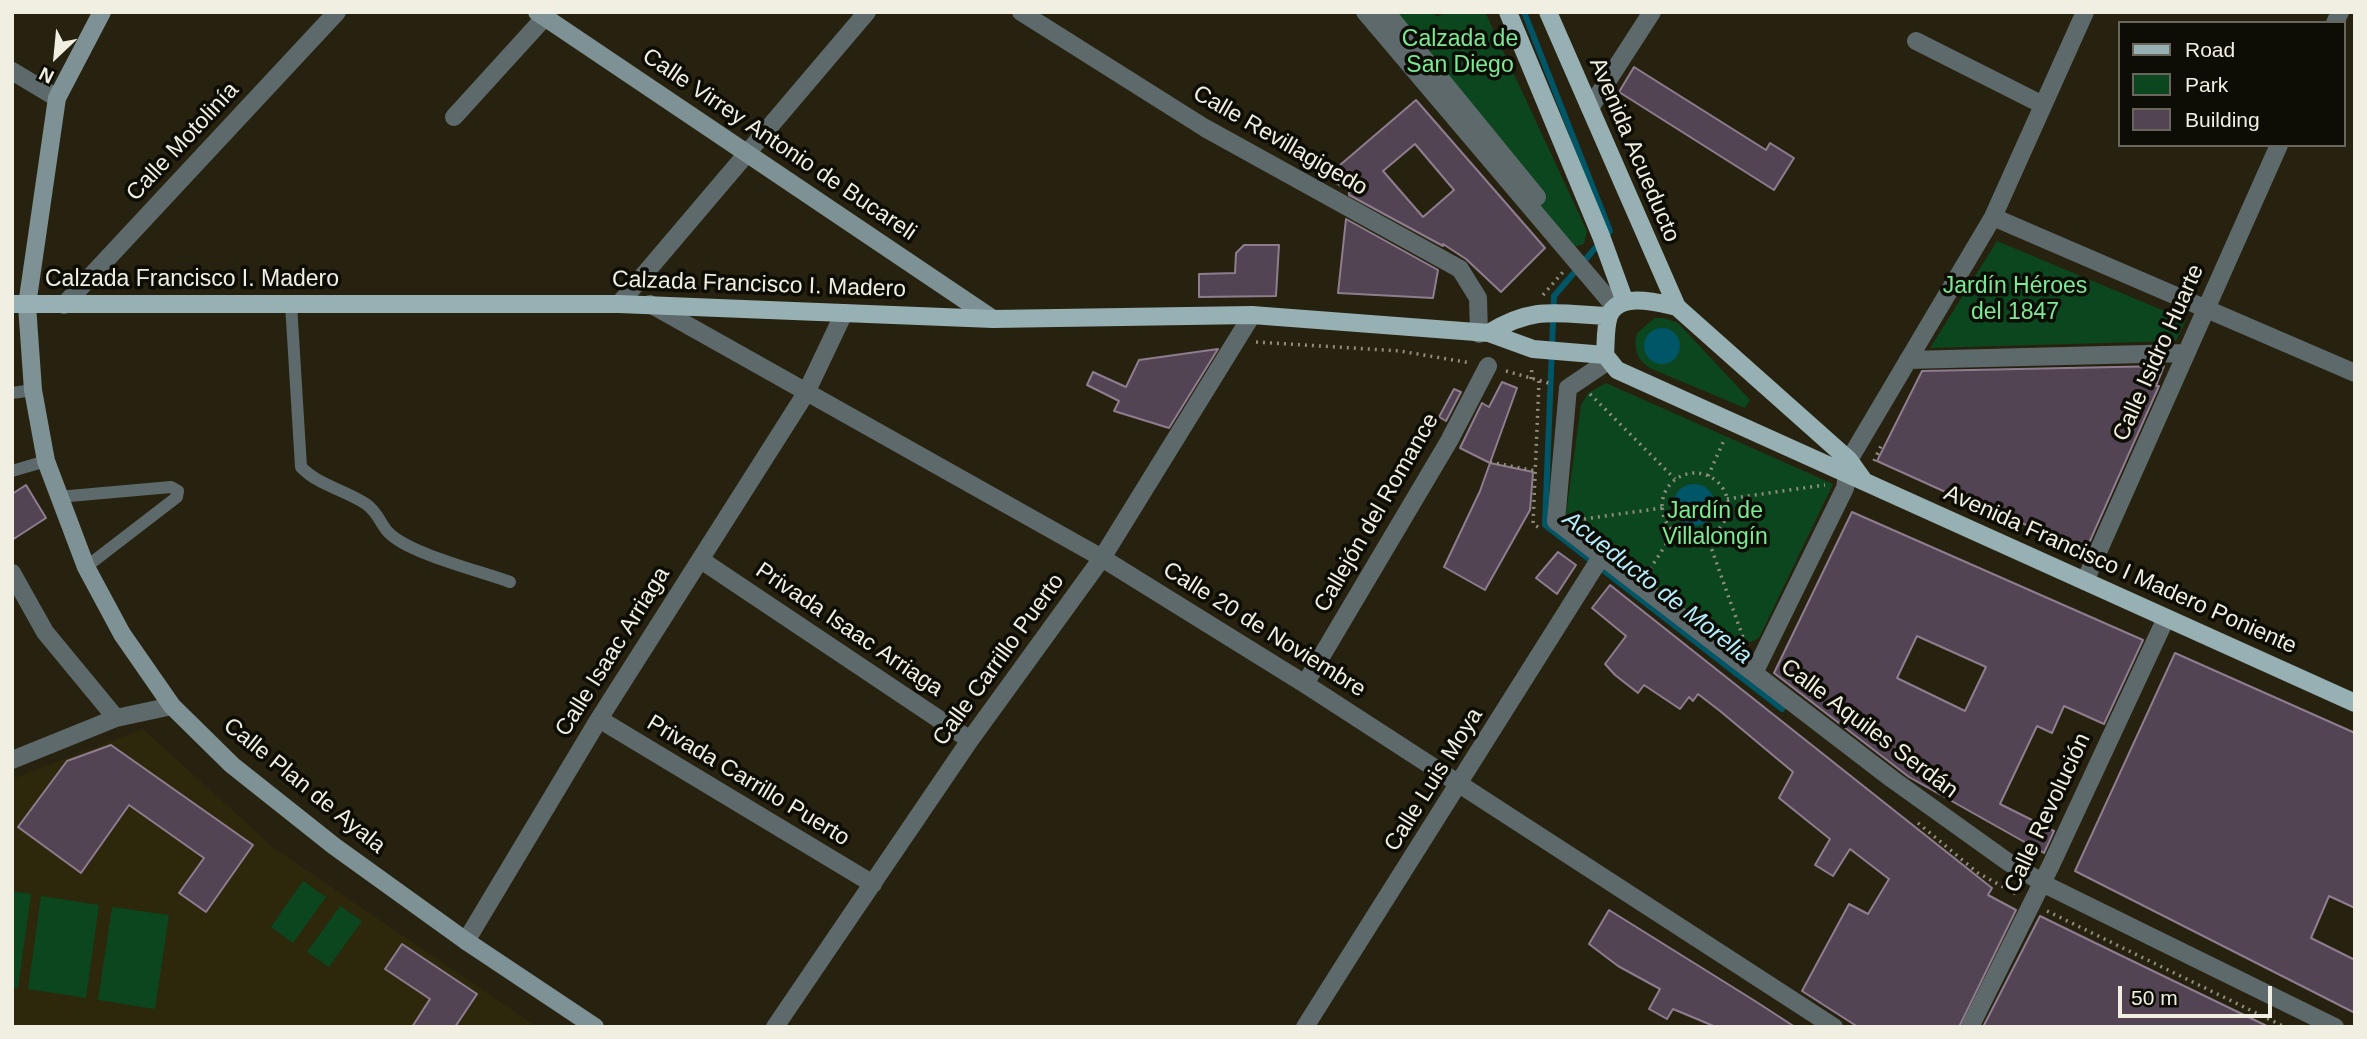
<!DOCTYPE html>
<html>
<head>
<meta charset="utf-8">
<style>
	body { margin:0 }
	#map { position:relative; width:2367px; height:1039px; overflow:hidden; background:#26220f; font-family:Helvetica,sans-serif }
	canvas { display:block }
	.frame { position:absolute; inset:0; border:14px solid #f1eee2; pointer-events:none }
	.legend { position:absolute; left:2118px; top:21px; width:228px; height:126px; box-sizing:border-box; background:#0d0c05; border:2px solid #68665d; margin:0; padding:9px 12px; list-style:none; font-size:21px; color:#f1eee2 }
	.legend li { display:flex; align-items:center; gap:14px; height:35px }
	.legend b { width:35px; border:2px solid #68665d }
	.north { position:absolute; left:21px; top:21px; width:70px; height:70px; -webkit-text-stroke:5px #0d0c05; paint-order:stroke; rotate:206deg; font-size:19px; font-weight:700; line-height:28px; text-align:center; color:#f1eee2 }
	.north::after { content:''; display:block; margin:auto; width:24px; height:32px; background:#f1eee2; clip-path:polygon(50% 0,100% 100%,50% 72%,0 100%) }
	.scale { position:absolute; left:2118px; top:986px; width:154px; height:32px; box-sizing:border-box; border:4px solid #f1eee2; border-top:0; padding-left:9px; font-size:21px; line-height:24px; white-space:nowrap; color:#f1eee2; -webkit-text-stroke:5px #0d0c05; paint-order:stroke }
</style>
</head>
<body>
<div id="map">
<canvas width="2367" height="1039"></canvas>
<div class="frame"></div>
<ul class="legend">
<li><b style="height:9px;background:#97b0b4"></b>Road</li>
<li><b style="height:19px;background:#0b461e"></b>Park</li>
<li><b style="height:19px;background:#534454"></b>Building</li>
</ul>
<div class="north">N</div>
<div class="scale">50 m</div>
</div>
<script>
const ctx = document.querySelector('canvas').getContext('2d');
ctx.lineJoin = 'round';
function paint(path, color) { ctx.fillStyle = color; ctx.fill(path, 'evenodd'); }
function stroke(path, color, width, dash) { ctx.strokeStyle = color; ctx.lineWidth = width; ctx.lineCap = dash ? 'butt' : 'round'; ctx.setLineDash(dash || []); ctx.stroke(path); }
function write(font, color, halo, rows, align = 'center') {
  ctx.font = font + ' Helvetica,sans-serif'; ctx.lineWidth = 7; ctx.setLineDash([]); ctx.textBaseline = 'middle'; ctx.strokeStyle = halo; ctx.fillStyle = color; for (const [text, x, y, turn = 0] of rows) {
    ctx.save(); ctx.translate(x, y); ctx.rotate((+turn || 0) * Math.PI / 180); ctx.textAlign = isNaN(turn) ? turn : align; if (halo) ctx.strokeText(text, 0, 0); ctx.fillText(text, 0, 0); ctx.restore();
  }
}
paint(new Path2D(`
	M143 729 274 848 537 1027H12V779Z`), '#2d270c');
paint(new Path2D(`
	M1371 12H1433L1437 17 1445 12H1485L1587 231 1584 244 1574 247Z
	M1997 241 2186 320 2176 341 1930 348Z
	M1655 318H1664L1678 323 1750 400 1745 408 1652 369C1637 361 1633 349 1637 333ZM1659 328 1671 330 1680 345 1677 356 1662 363 1647 356Z
	M1606 383 1833 484 1759 638 1735 649 1565 521 1581 405 1588 393Z
	M303 881 326 897 293 943 271 927Z
	M12 891 31 894 18 988 12 987Z
	M41 896 99 905 86 998 28 989Z
	M340 906 362 921 329 967 307 952Z
	M112 907 169 915 155 1009 98 1000Z`), '#0b461e');
paint(new Path2D(`
	M1644 346a18 18 0 1 1 36 0a18 18 0 1 1-36 0Z
	M1673 505a21 21 0 1 1 42 0a21 21 0 1 1-42 0Z`), '#056');
stroke(new Path2D(`
	M1524 12 1610 231 1554 296 1545 525 1782 709`), '#056', 6);
const building = new Path2D(`
	M1634 67 1766 150 1770 143 1794 158 1774 190 1619 92Z
	M1416 100 1545 248 1501 292 1466 259 1443 244V246L1349 195V191L1326 177ZM1415 144 1454 190 1423 217 1383 171Z
	M1346 219 1438 270 1433 298 1338 293Z
	M1244 245H1279L1276 296 1199 297V274L1235 273 1236 253Z
	M1218 349 1169 428 1114 411 1119 401 1087 385 1093 372 1126 387 1139 360Z
	M2164 366 2156 386H2159L2085 552 1963 496 1961 499 1877 461 1922 371Z
	M1502 382 1517 388 1490 463 1533 472 1530 510 1485 590 1444 567 1480 491 1490 463 1460 448 1482 403 1489 407Z
	M1454 389 1461 392 1446 421 1439 417Z
	M26 485 46 518 12 540V494Z
	M1852 512 2143 640 2104 724 2064 706 2052 733 2037 726 2000 804 2054 831 2044 853 1909 777 1774 673ZM1917 636 1986 667 1965 711 1897 678Z
	M1558 552 1576 565 1557 594 1536 578Z
	M1610 585 1992 888 1988 895 2016 910 1959 1027H1858L1802 991 1849 904 1868 914 1889 879 1850 849 1833 876 1815 865 1830 839 1779 798 1793 772 1720 711 1698 694 1693 701 1689 697 1680 709 1644 685 1638 693 1615 675 1605 664 1626 636 1592 608Z
	M2175 653 2355 733V908L2329 896 2311 938 2355 960V1013L2075 871Z
	M111 745 253 845 206 912 179 893 204 858 129 805 81 873 18 827 67 761Z
	M1609 910 1755 1001 1795 1027H1716L1673 1009 1667 1019 1649 1009 1660 989 1618 966 1589 944Z
	M2040 916 2120 955 2269 1027H1983Z
	M402 944 477 994 455 1027H412L430 999 385 969Z`);
paint(building, '#534454');
stroke(building, '#8e7d8f', 2);
stroke(new Path2D(`
	M1543 295 1563 272
	M1256 342 1400 351 1471 363
	M1506 371 1552 384
	M1531 379 1532 367
	M1590 394 1675 479
	M1874 461 1881 446
	M1490 462 1536 471
	M1662 506a33 33 0 1 1 66 0a33 33 0 1 1-66 0Z
	M1708 476 1725 438
	M1727 499 1825 485
	M1584 519 1662 508
	M1538 527 1533 524 1539 381
	M1707 536 1745 643
	M1650 569 1674 532
	M1918 823 1978 873 2016 894
	M2047 911 2285 1027`), '#918d7e', 3.5, [2, 5]);
stroke(new Path2D(`
	M291 304 301 467C319 486 344 489 366 504 378 512 380 524 389 533 410 554 480 571 510 582
	M12 393 33 390
	M12 471 46 461
	M58 497 171 487 178 491 177 497 86 567`), '#5d696a', 12);
stroke(new Path2D(`
	M1021 12 1205 128 1460 269 1478 298 1479 334
	M1365 12 1615 307
	M1386 12 1537 197
	M2335 23 2340 12
	M1916 41 2043 105
	M12 71 57 98
	M1590 108 1652 12
	M454 117 545 17
	M1993 217 2355 373
	M619 304 867 12
	M650 304 1102 558 1305 684 1834 1027
	M64 305 337 12
	M1908 360 2184 353
	M1608 361 1568 388 1556 521 1892 779 2008 862 2050 887 2335 1027
	M701 560 970 740
	M12 573 45 632 116 718
	M2085 581 2279 145
	M1754 673 1845 488 1849 460 1993 217 2085 12
	M1305 684 1449 441 1488 366
	M599 719 873 884
	M12 760 116 718 172 706
	M466 941 599 719 806 393 844 313
	M775 1027 970 740 1102 558 1252 315
	M1305 1027 1601 557
	M1970 1027 2051 865 2166 618`), '#5d696a', 18);
stroke(new Path2D(`
	M102 12 57 98 27 305 33 390 46 461 86 567 122 634 172 706 232 765 334 846 466 941 595 1027
	M537 12 993 319`), '#7e9194', 18);
stroke(new Path2D(`
	M1508 12 1601 236 1625 302
	M1548 12 1677 307
	M12 304H619L993 319 1252 315 1489 333 1533 349 1605 355
	M1489 333C1534 305 1558 314 1609 316
	M1864 481 1849 460 1677 307C1659 303 1619 291 1609 316 1605 327 1606 343 1605 355L1617 370 2355 703`), '#97b0b4', 18);
write('23px', '#7ce994', '#0d0c05', [
	["Calzada de",1460,40],
	["San Diego",1460,66],
	["Jardín Héroes",2015,287],
	["del 1847",2015,313],
	["Jardín de",1715,512],
	["Villalongín",1715,538]
]);
write('23px', '#f1eee2', '#0d0c05', [
	["Calle Revillagigedo",1280,141,30],
	["Calle Motolinía",183,142,-47],
	["Calle Virrey Antonio de Bucareli",779,145,34],
	["Avenida Acueducto",1634,150,67],
	["Calzada Francisco I. Madero",192,280],
	["Calzada Francisco I. Madero",759,285,2],
	["Calle Isidro Huarte",2159,353,-66],
	["Callejón del Romance",1377,513,-60],
	["Avenida Francisco I Madero Poniente",2120,570,24],
	["Privada Isaac Arriaga",849,630,34],
	["Calle 20 de Noviembre",1264,630,32],
	["Calle Isaac Arriaga",613,652,-58],
	["Calle Carrillo Puerto",999,660,-54],
	["Calle Aquiles Serdán",1869,729,37],
	["Calle Luis Moya",1434,780,-58],
	["Privada Carrillo Puerto",748,781,31],
	["Calle Plan de Ayala",304,786,39],
	["Calle Revolución",2048,813,-65]
]);
write('italic 24px', '#b4edfd', '#0d0c05', [
	["Acueducto de Morelia",1657,588,38]
]);
</script>
</body>
</html>
